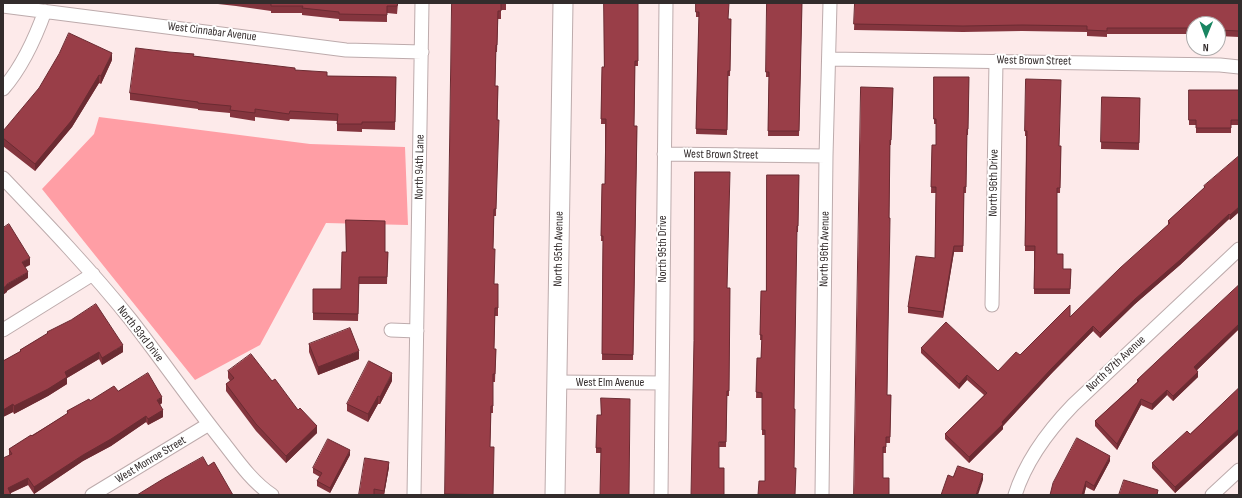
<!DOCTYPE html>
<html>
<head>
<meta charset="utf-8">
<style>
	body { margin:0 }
	#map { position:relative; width:1242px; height:498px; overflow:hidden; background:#fdeaea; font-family:"Sofia Sans Condensed",sans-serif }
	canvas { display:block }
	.frame { position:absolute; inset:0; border:4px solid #332c2c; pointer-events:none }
	.north { position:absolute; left:1186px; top:16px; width:40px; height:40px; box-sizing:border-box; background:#fff; border:1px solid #adabab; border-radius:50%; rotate:181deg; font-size:11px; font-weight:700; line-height:16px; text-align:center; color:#332c2c }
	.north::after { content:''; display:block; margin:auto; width:14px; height:18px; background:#198561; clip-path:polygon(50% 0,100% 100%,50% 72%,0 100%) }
</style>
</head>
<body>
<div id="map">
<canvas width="1242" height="498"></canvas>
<div class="frame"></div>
<div class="north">N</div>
</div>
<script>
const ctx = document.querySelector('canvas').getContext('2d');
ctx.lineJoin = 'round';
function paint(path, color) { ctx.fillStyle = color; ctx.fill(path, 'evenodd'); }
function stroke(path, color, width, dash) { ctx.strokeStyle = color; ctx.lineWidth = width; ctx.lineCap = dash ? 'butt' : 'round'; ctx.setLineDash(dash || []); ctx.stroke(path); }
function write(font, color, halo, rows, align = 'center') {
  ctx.font = font + ' "Sofia Sans Condensed",sans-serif'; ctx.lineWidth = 4; ctx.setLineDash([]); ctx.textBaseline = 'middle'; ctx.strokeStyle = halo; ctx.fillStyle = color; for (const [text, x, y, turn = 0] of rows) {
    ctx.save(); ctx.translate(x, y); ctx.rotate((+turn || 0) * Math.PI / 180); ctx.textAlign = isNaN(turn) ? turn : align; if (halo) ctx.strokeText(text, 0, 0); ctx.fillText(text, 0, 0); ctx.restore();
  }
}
paint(new Path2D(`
	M99 117 310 144 405 147 408 225 326 223 260 345 195 380 42 189 94 134Z`), '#ff9ea5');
const street = new Path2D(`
	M3 6 346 50 422 52
	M829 59 1220 65 1239 67
	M3 89C23 66 35 39 45 11
	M664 154 826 156
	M3 178C47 224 91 270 131 320 162 360 191 402 223 442 237 460 252 482 272 495
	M992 305 996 61
	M3 330 93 274
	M391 330 417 331
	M557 382 662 383
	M92 495 209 424
	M414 495 422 3
	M661 495 666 3
	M822 495 826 156 830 3
	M1015 495C1026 460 1048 431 1073 405L1239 249
	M1212 495 1239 470`);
const secondary = new Path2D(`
	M555 495 563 3`);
stroke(street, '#bdabac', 15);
stroke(secondary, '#bdabac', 21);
stroke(street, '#fff', 13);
stroke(secondary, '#fff', 19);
paint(new Path2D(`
	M209 3H398L397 14 387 13V22L339 21V19L302 15V13H271V11L236 6Z
	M452 3H506V10H501V19H498L497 52H496L495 86H498L496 216H494L493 249 494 284 498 291V316H495L494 349H496L495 382H493V413H491L490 447 493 495H445Z
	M696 3 729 19H731L730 76H728L727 135 696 134 699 17H696Z
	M767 3H802L799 136H768L769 77H766Z
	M855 3H1239V37L1218 36V24H1194V34H1107V37L1087 36V32L1022 31 963 32 854 30Z
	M638 11V66H635L634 126 637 131 633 360H602L603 241H601L602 184H605V124H601L602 67H604Z
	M194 56 295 70 327 76 396 77 395 130 362 129V132L337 131V121L290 119 289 121 255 117V121L230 117V113L198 110V109L130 100V93Z
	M112 60 101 84 99 83 72 127 35 171 3 146V131Z
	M934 77H969L968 135H967L966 193H964L963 252H954L943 318 908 313V307L935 258 936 193H931L932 145H936V124H934Z
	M1026 79 1059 146H1061L1060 193H1057V254L1063 269H1071L1070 294H1034V251H1025L1026 136H1025V131Z
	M893 88 891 145H890L888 335 887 395H891L890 443H886V453H883L854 495Z
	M1189 90H1239V125H1231V133H1196V125H1189Z
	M1102 97 1140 98 1139 150 1101 149Z
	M1239 156V212L1230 220 1229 219 1180 265 1135 304 1100 338 1093 331 1051 374 1003 426V429L969 463 945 439V434L984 395 967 380 959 389 921 353V348L998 371 1070 317 1168 225V221L1204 188V186Z
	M799 175 798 232H797L765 481V435H762V398H756L757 358H761L762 340H760L761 291H766Z
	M385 252H388L387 284H359L358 321 313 320V289H341Z
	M1239 285V329L1197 370 1198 377 1173 401 1167 395 1152 410 1141 405 1117 450 1095 426V421L1137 382V380Z
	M727 288H730L729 396H727L726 447H719Z
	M47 332 123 352 102 365 99 359 67 378V384L48 396 14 414 13 412 3 417V361L20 352V350L47 334Z
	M309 344 359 359 318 375 309 352Z
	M228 371 272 381 298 410 317 433 286 463 256 431 226 391V384L230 381 228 378Z
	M392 381 380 404H378L368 422 347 411V404Z
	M1239 388V434L1175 493 1152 468V463L1190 434Z
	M118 391 162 403 160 405 163 417 148 425 146 422 111 446 83 461 34 494 28 485 11 493 3 495 9 455V449L67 414V411L90 401Z
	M630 399 601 453H596V448L601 415Z
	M350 455 330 493 317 486V481L320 477 313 473V468Z
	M1110 461 1094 491 1086 487 1084 495H1050Z
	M389 467 384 495H359Z`), '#84353e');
paint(new Path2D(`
	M112 53V60L101 84V76Z
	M99 75V83L72 127 35 171V164Z
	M1239 207V212L1230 220V215Z
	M1229 214V219L1180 265 1135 304 1100 338V333L1135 299Z
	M954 246V252L943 318V312Z
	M30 258V265L22 269V262Z
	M28 272V278L7 291V292L3 295V288L7 284Z
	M1239 324V329L1194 373V367Z
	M1093 326V331L1051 374 1003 426V429L969 463V457L1051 369Z
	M123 345V352L102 365V358Z
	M359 351V359L318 375V367Z
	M99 352V359L67 378V384L48 396 14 414V406L65 372Z
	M1198 372V377L1173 401V396Z
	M392 373V381L380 404V397Z
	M967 375V380L959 389V384Z
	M1167 390V395L1152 410V404Z
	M378 396V404L368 422V414Z
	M162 397V403L157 406V400Z
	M1141 399V405L1117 450V444Z
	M13 404V412L3 417V410Z
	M163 410V417L148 425V419Z
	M146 416V422L111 446 83 461 34 494V487L83 455Z
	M317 426V433L286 463V456Z
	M1239 429V434L1175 493V487Z
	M350 450V455L330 493V488Z
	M1110 456V461L1094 491V486Z
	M389 462V467L384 495V491Z
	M983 474V480L978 495H976Z
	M28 478V485L8 494V488Z
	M1086 481V487L1084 495H1082Z`), '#6b2b32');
const building = new Path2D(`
	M264 3H398L397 6H387V15L339 14V12L302 8 303 6H271V4Z
	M452 3H501V11H498L497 45H496L495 86H498L497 120H499L496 209H494L493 249H495L494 284H498V308H495L494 349H496L495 374H493V406H491L490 447H494L493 495 445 494Z
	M604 3H638V61H635L634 126H637L633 355 602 354 603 236H601L602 184H605L606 119H601L602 67H604Z
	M696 3H729L728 19H731L730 71H728L727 130 696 129 699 12H696Z
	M767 3H802L799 131H768L769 72H766Z
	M855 3H1239V31L1218 30V24H1194V28H1107V31L1087 30V26L1022 25 963 26 854 24Z
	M69 33 112 53 101 76 99 75 72 120 35 164 3 138V131L39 88 59 54Z
	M136 48 169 52 194 54 193 56 295 68V70L327 72V76L396 77 395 122H362V124H337L338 114 290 111 289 114 255 109V113L230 110 231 106 198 103V102L130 93Z
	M934 77H969L968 129H967L966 187H964L963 246H954L943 312 908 307 916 256 935 258 936 187H931L932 145H936V119H934Z
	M1026 79 1061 80 1059 146H1061L1060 188H1057V254H1063V269H1071L1070 289H1034L1035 246H1025L1027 131H1025Z
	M861 87 893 88 891 140H890L889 218H890L889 277 888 329 887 395H891L890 437H886V447H883V478H889V495H854Z
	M1189 90H1239V120H1231V128H1196V120H1189Z
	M1102 97 1140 98 1139 143 1101 142Z
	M1239 156V207L1230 215 1229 214 1180 260 1135 299 1100 333 1093 326 1051 369 1002 422 1003 424 969 457 945 434 987 393 967 375 959 384 921 348 946 322 998 371 1016 352 1020 355 1070 305V317L1120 268 1170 223 1168 221 1205 187 1204 186Z
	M695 172H730L727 288H730L729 391H727L726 442H719V468H724V495H691L694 341Z
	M767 175H799L798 226H797L794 409H795L794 468H796L795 495H758L759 481H765V430H762V393L756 392 757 358H761L762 335H760L761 291H766Z
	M346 220 385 221V252H388L387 277H359L358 314 313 313V289H341L342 252H346Z
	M9 224 30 258 22 262 28 272 7 284V285L3 288V228Z
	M1239 285V324L1194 367 1198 372 1173 396 1167 390 1152 404 1141 399 1117 444 1095 421 1139 381 1137 380 1173 346Z
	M96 304 123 345 102 358 99 352 65 372 67 377 48 389 14 406 13 404 3 410V361L21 351 20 350 48 333 47 332 71 320Z
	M350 328 359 351 318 367 309 344Z
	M251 354 272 381 275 379 298 410 300 408 317 426 286 456 256 424 226 384 234 378 228 371Z
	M369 361 392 373 380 397 378 396 368 414 347 404Z
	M148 373 162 397 157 400 163 410 148 419 146 416 111 439 83 455 34 487 28 478 8 488 11 495H3V458L12 454 9 449 31 435 32 436 68 413 67 411 89 399 90 401 114 386 118 391Z
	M1239 388V429L1175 487 1152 463 1187 431 1190 434Z
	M601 398 630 399 629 495H600L601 448H596L597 415H601Z
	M1077 438 1110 456 1094 486 1086 481 1082 495H1050L1053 483Z
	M328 439 350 450 330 488 317 481 322 473 313 468Z
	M203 457 208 466 214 462 233 495H137L163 479Z
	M365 458 389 462 384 491 374 489V495H359Z
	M958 466 983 474 976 495H941L948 475 953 477Z
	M1124 480 1158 490 1157 495H1119Z`);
paint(building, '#993e48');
stroke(building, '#6b2b32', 1);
write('12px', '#332c2c', '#fff', [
	["West Cinnabar Avenue",212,32,7],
	["West Brown Street",1034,61,1],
	["West Brown Street",721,155,1],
	["North 94th Lane",420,167,-89],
	["North 96th Drive",994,183,-89],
	["North 95th Avenue",559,249,-89],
	["North 95th Drive",663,249,-90],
	["North 96th Avenue",825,249,-89],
	["North 93rd Drive",140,334,52],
	["North 97th Avenue",1116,364,-43],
	["West Elm Avenue",610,383],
	["West Monroe Street",151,460,-31]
]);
</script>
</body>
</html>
